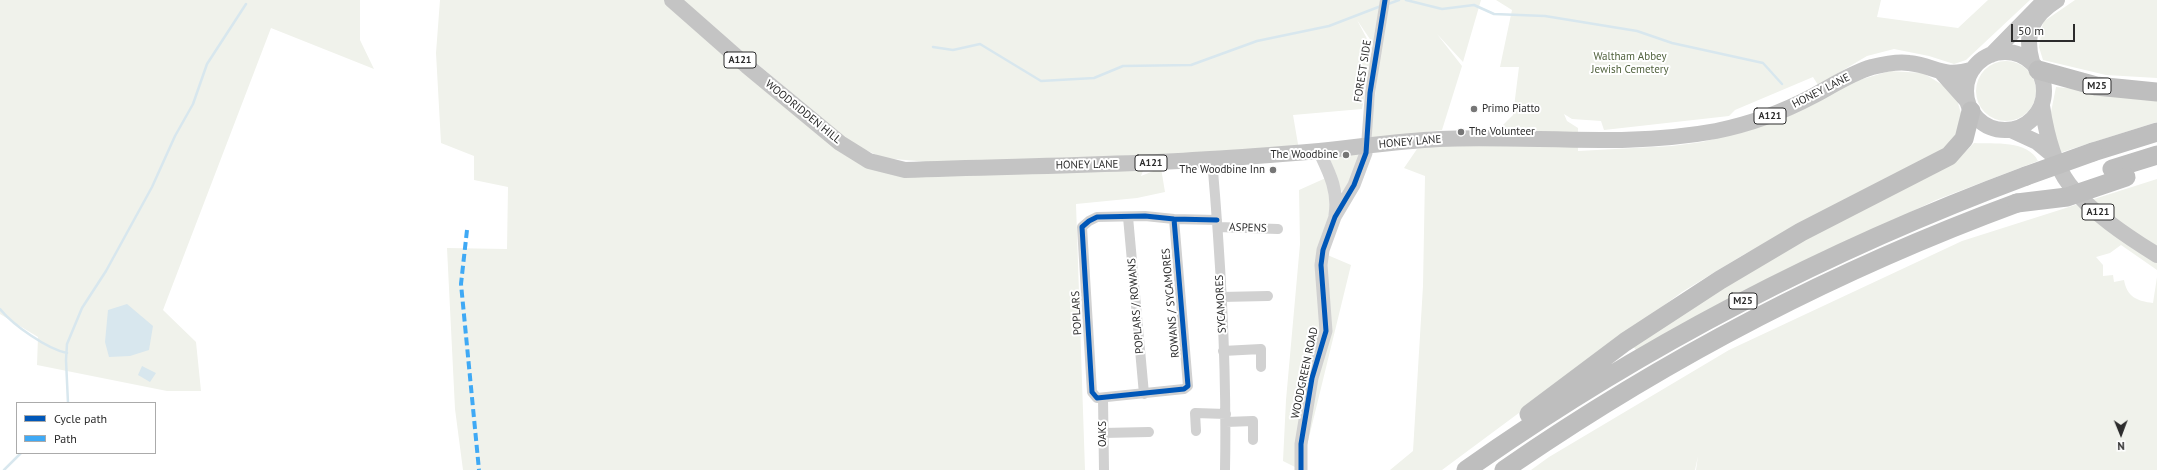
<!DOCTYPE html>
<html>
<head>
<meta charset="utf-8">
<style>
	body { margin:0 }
	#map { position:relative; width:2157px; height:470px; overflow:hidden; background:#fff; font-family:"PT Sans",sans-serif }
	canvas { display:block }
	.legend { position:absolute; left:16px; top:402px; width:140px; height:52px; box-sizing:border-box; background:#fff; border:1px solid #ababab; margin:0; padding:5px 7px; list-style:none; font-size:12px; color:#2c2c2c }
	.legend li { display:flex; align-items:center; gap:8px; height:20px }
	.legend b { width:20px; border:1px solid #ababab }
	.north { position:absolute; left:2101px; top:414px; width:40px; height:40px; -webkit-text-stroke:3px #fff; paint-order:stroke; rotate:179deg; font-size:11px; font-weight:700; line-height:16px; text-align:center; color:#2c2c2c }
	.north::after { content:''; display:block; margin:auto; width:14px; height:18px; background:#2c2c2c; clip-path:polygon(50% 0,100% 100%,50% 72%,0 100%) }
	.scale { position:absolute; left:2011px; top:24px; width:64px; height:18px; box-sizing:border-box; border:2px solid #2c2c2c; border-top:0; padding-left:5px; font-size:12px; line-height:14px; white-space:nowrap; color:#2c2c2c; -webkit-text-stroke:3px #fff; paint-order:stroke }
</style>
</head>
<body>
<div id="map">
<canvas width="2157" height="470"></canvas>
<ul class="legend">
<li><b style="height:5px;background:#0057b8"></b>Cycle path</li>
<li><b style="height:5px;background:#3fa9f5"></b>Path</li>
</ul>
<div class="north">N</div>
<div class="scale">50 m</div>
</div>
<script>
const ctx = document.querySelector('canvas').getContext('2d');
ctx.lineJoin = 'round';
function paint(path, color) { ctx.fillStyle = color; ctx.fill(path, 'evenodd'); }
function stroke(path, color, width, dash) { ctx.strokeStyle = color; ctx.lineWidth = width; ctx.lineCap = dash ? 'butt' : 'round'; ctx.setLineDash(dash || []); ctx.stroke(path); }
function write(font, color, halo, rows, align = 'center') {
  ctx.font = font + ' "PT Sans",sans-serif'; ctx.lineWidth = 4; ctx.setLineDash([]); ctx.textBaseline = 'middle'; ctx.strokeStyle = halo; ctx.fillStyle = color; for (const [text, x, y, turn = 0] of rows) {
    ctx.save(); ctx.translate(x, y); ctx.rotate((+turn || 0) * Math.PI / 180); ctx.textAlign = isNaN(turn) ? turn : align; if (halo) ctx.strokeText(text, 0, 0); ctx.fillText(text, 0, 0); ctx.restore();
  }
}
paint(new Path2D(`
	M0 0H360V40L374 69 271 28 163 310 196 342 201 391H167L37 365 38 337 0 314Z
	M440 0H666L867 164 1144 168 1141 176 1161 168 1165 192 1137 198 1076 204 1085 470H463L455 409 447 248 507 249 508 187 474 180V156L441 143 436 53Z
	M681 0H1481L1463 62 1437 34 1462 66 1442 130 1370 139 1380 54 1357 20 1373 50 1362 109 1293 115 1299 150 951 164 883 158 853 144Z
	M1496 0H1881L1877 17 1958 28 1988 0H2030L1966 60 1954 64 1929 56 1894 49 1867 56 1818 85 1813 77 1735 110 1729 116 1604 130 1601 121 1572 119 1564 114 1567 121 1578 128V151L1672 146 1702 142 1745 131 1856 81 1890 71 1923 73 1946 87 1957 100 1961 113V125L1950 147 1743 255 1682 292 1442 470H1390L1413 451 1423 286 1425 176 1404 168 1417 149 1433 145 1484 144 1513 115 1519 67H1500L1512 10Z
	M2075 0H2157V78L2106 75 2043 60 2039 47 2043 22Z
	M1976 91a30 30 0 1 1 60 0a30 30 0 1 1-60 0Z
	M2056 87 2157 96V122L2056 154 2050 117Z
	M1974 143C1994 144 2028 140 2038 161L1936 200 1724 301 1636 350 1631 344 1803 238 1955 162Z
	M1357 153 1359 156V161L1343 193 1338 186 1330 158 1334 155Z
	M1328 177 1333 214 1318 251 1351 265 1301 470 1283 461 1286 400 1300 244 1299 190Z
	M2157 179V270L2121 245 2110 253 2096 257 2103 265V276L2113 275 2114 282 2124 280C2127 297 2137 301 2153 303L2157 277V470H1696L1698 456 1695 470H1531L1549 457 1729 350 1962 241Z`), '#f0f2eb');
paint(new Path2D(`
	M127 304 153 326 149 350 130 356 109 357 105 342 108 310Z
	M142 366 156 373 150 382 138 375Z`), '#d8e7ee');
stroke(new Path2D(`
	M1406 0 1442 9 1474 5 1494 14 1545 16 1637 31 1672 43 1763 63 1782 84
	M1388 4 1399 0
	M933 47 953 50 980 44 1041 81 1094 78 1123 66 1191 65 1257 41 1329 26 1381 6
	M0 309C13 325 47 349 67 353
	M68 403 66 360 67 344 82 308 106 271 152 187 175 136 193 104 207 64 246 4
	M4 470 21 453`), '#d8e7ee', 2.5);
stroke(new Path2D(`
	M1366 146 1370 93 1385 0
	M1212 159C1221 262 1227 367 1225 470
	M1128 217 1144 394
	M1174 219 1188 386 1184 389 1097 398 1092 392 1082 227 1089 221 1097 217 1145 216 1174 219 1217 220
	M1218 227 1278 229
	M1221 297 1268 296
	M1223 351 1261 349V367
	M1103 398 1104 470
	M1226 422 1253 421V440
	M1196 431 1195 413 1226 414
	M1103 433 1149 432`), '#d1d1d1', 10);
stroke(new Path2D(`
	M1319 151C1329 172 1339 191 1335 215
	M1301 470V444L1312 378 1326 331 1321 265 1323 250 1335 217 1354 185 1366 153V146`), '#d1d1d1', 13);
stroke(new Path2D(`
	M672 0 747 66 840 143 869 161 905 170C1007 166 1109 166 1210 159 1247 157 1283 154 1319 151 1359 147 1399 141 1439 139 1531 135 1624 148 1716 131 1750 124 1783 112 1813 96 1832 86 1851 73 1872 67 1884 64 1897 61 1909 63 1937 66 1942 79 1973 69
	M1966 91a39 39 0 1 1 78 0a39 39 0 1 1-78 0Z
	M1991 55 2045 0
	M2032 62C2024 33 2032 16 2057 0
	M1942 73 1967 101
	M2042 106C2046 132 2053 163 2069 184 2090 212 2128 237 2157 255
	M2011 130 2037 142 2054 156`), '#c4c4c4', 16);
stroke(new Path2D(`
	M2038 70 2096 86 2157 92
	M2093 152 2157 132
	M2112 169 2157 155
	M1529 414 1625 342 1720 280 1801 232 1949 156 1964 139 1971 111
	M1466 470C1639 348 1827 250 2026 176
	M1504 470C1663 360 1835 270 2017 203`), '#bebebe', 19);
stroke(new Path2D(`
	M2026 176 2093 152
	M2017 203 2067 197 2126 177`), '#bebebe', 19);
stroke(new Path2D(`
	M467 230 461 284 479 470`), '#3fa9f5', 4, [8, 4]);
stroke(new Path2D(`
	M1174 219 1188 386 1184 389 1097 398 1092 392 1082 227 1089 221 1097 217 1145 216 1174 219 1217 220
	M1301 470V444L1312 378 1326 331 1321 265 1323 250 1335 217 1354 185 1366 153 1370 93 1385 0`), '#0057b8', 5);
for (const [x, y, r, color] of [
	[1474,109,4,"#767676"],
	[1461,132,4,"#767676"],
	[1346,155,4,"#767676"],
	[1273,170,4,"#767676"]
]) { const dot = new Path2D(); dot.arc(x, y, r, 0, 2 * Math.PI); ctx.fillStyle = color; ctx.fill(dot); stroke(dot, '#fff', 1.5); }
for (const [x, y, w] of [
	[740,60,32],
	[2097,86,28],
	[1770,116,32],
	[1151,163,32],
	[2098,212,32],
	[1743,301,28]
]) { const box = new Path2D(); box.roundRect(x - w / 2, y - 8, w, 16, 3); ctx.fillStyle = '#fff'; ctx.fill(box); stroke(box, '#2c2c2c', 1); }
write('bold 10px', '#2c2c2c', null, [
	["A121",740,60],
	["M25",2097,86],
	["A121",1770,116],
	["A121",1151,163],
	["A121",2098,212],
	["M25",1743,301]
]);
write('11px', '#51623e', '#fff', [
	["Waltham Abbey",1630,57],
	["Jewish Cemetery",1630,70]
]);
write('11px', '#2c2c2c', '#fff', [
	["FOREST SIDE",1363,71,-81],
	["HONEY LANE",1821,91,-27],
	["WOODRIDDEN HILL",803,112,39],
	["HONEY LANE",1410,142,-5],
	["HONEY LANE",1087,165,-1],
	["ASPENS",1248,228,2],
	["ROWANS / SYCAMORES",1171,303,-95],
	["SYCAMORES",1221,304,-93],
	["POPLARS / ROWANS",1136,306,-95],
	["POPLARS",1077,313,-93],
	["WOODGREEN ROAD",1305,373,-78],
	["OAKS",1103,434,-90]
]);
write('11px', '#2c2c2c', '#fff', [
	["Primo Piatto",1482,109],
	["The Volunteer",1469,132],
	["The Woodbine",1338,155,"right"],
	["The Woodbine Inn",1265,170,"right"]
], 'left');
</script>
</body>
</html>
